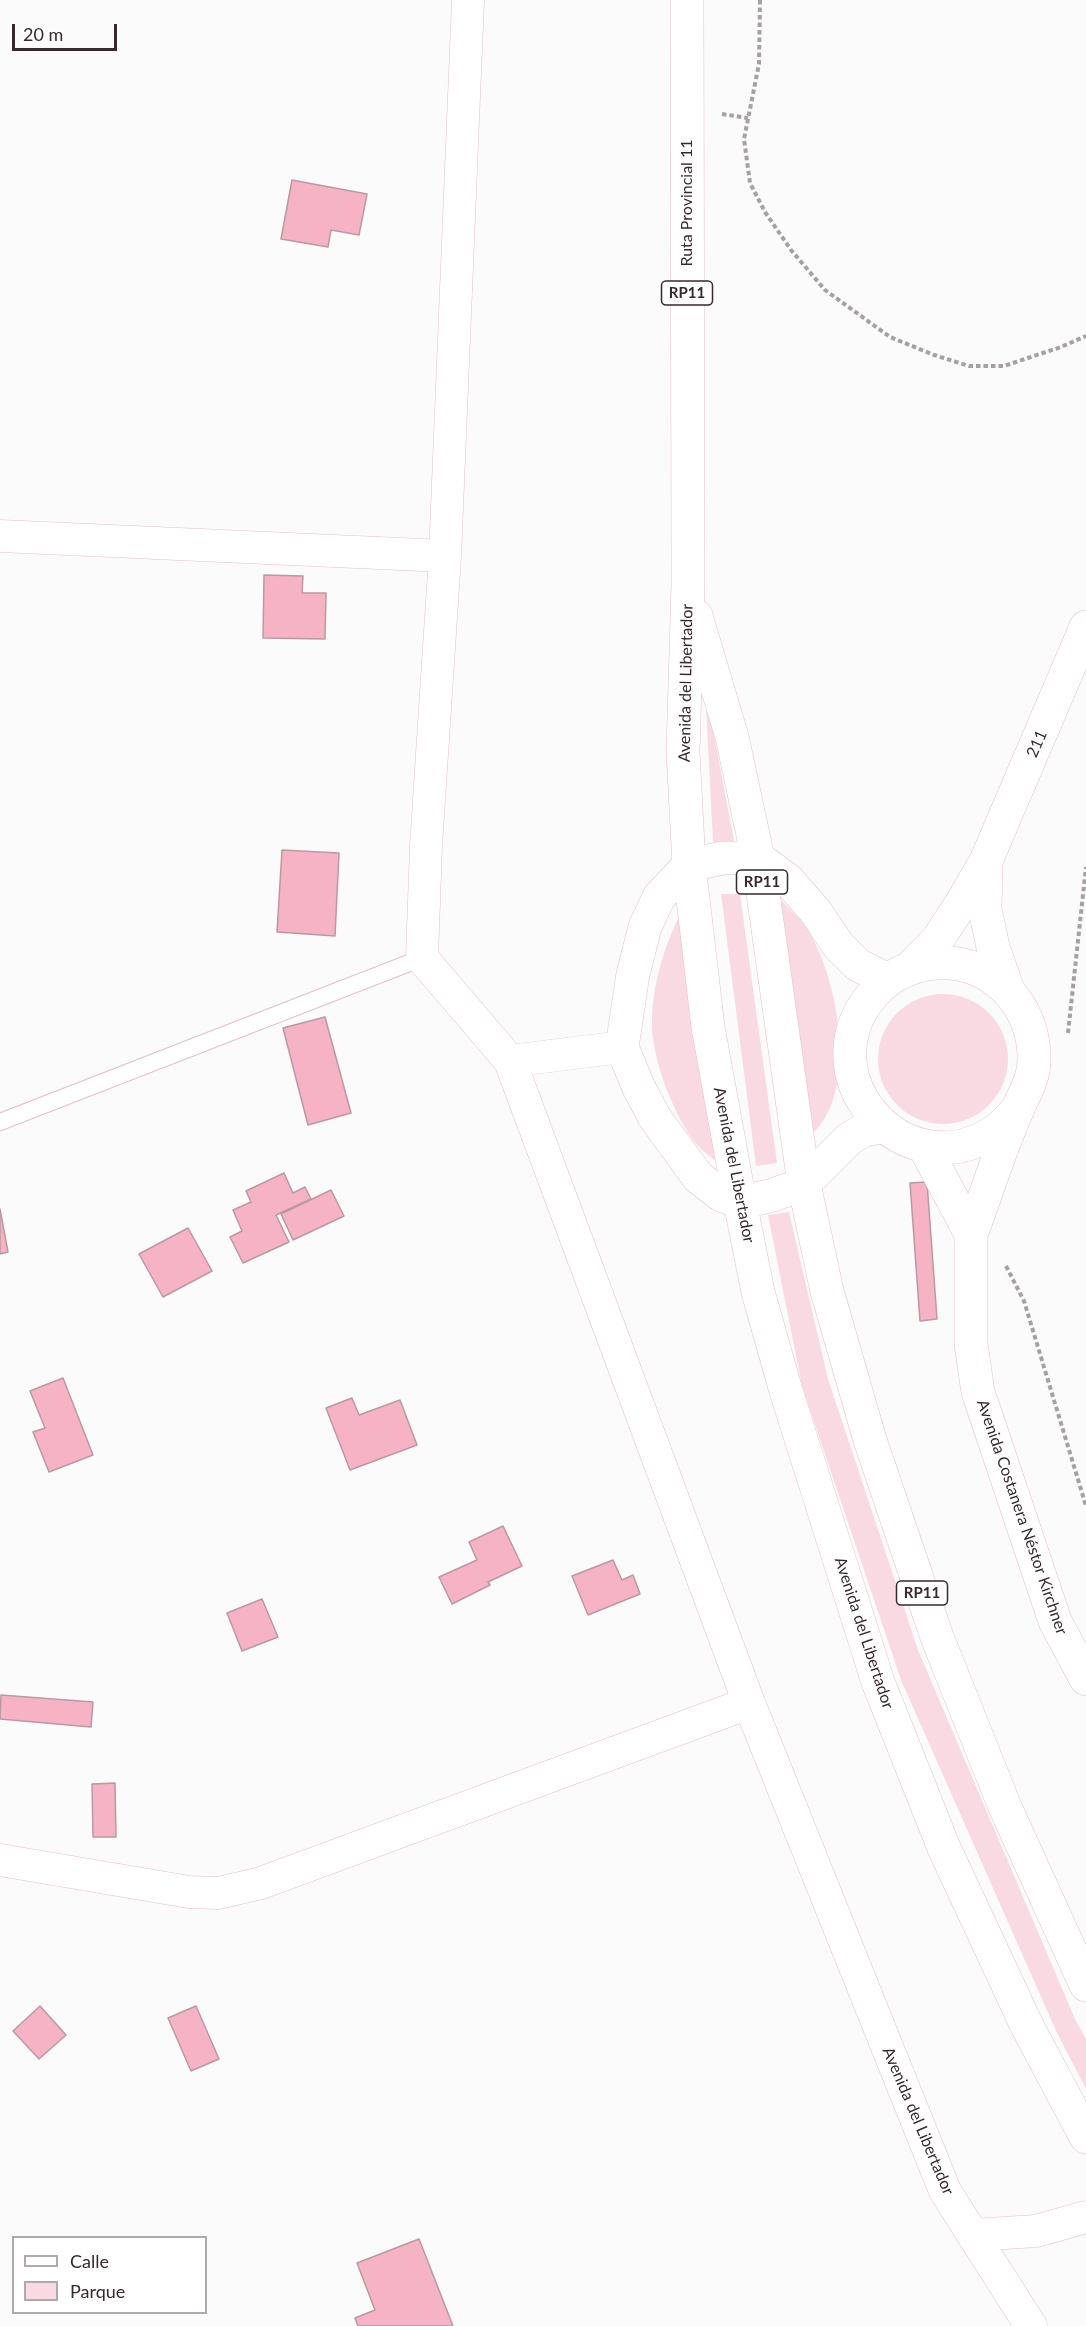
<!DOCTYPE html>
<html>
<head>
<meta charset="utf-8">
<style>
	body { margin:0 }
	#map { position:relative; width:1086px; height:2326px; overflow:hidden; background:#fbfbfb; font-family:Lato,sans-serif }
	canvas { display:block }
	.legend { position:absolute; left:12px; top:2236px; width:195px; height:78px; box-sizing:border-box; background:#fff; border:2px solid #afa9ab; margin:0; padding:8px 10px; list-style:none; font-size:18px; color:#37292d }
	.legend li { display:flex; align-items:center; gap:12px; height:30px }
	.legend b { width:30px; border:2px solid #afa9ab }
	.scale { position:absolute; left:12px; top:24px; width:105px; height:27px; box-sizing:border-box; border:3px solid #37292d; border-top:0; padding-left:8px; font-size:18px; line-height:21px; white-space:nowrap; color:#37292d; -webkit-text-stroke:4px #fff; paint-order:stroke }
</style>
</head>
<body>
<div id="map">
<canvas width="1086" height="2326"></canvas>
<ul class="legend">
<li><b style="height:8px;background:#fff"></b>Calle</li>
<li><b style="height:16px;background:#fadae2"></b>Parque</li>
</ul>
<div class="scale">20 m</div>
</div>
<script>
const ctx = document.querySelector('canvas').getContext('2d');
ctx.lineJoin = 'round';
function paint(path, color) { ctx.fillStyle = color; ctx.fill(path, 'evenodd'); }
function stroke(path, color, width, dash) { ctx.strokeStyle = color; ctx.lineWidth = width; ctx.lineCap = dash ? 'butt' : 'round'; ctx.setLineDash(dash || []); ctx.stroke(path); }
function write(font, color, halo, rows, align = 'center') {
  ctx.font = font + ' Lato,sans-serif'; ctx.lineWidth = 4.5; ctx.setLineDash([]); ctx.textBaseline = 'middle'; ctx.strokeStyle = halo; ctx.fillStyle = color; for (const [text, x, y, turn = 0] of rows) {
    ctx.save(); ctx.translate(x, y); ctx.rotate((+turn || 0) * Math.PI / 180); ctx.textAlign = isNaN(turn) ? turn : align; if (halo) ctx.strokeText(text, 0, 0); ctx.fillText(text, 0, 0); ctx.restore();
  }
}
paint(new Path2D(`
	M705 687 734 841 713 842Z
	M721 894H740L777 1163 756 1166Z
	M781 900C790 910 802 920 809 932 838 980 859 1090 813 1133Z
	M682 911 717 1162C711 1157 704 1152 699 1147 675 1121 650 1055 652 1020 653 981 665 944 682 911Z
	M878 1059a65 65 0 1 1 130 0a65 65 0 1 1-130 0Z
	M789 1212 828 1379 918 1650 1075 2019 1086 2039V2089L1057 2033 901 1680 802 1386 768 1215Z`), '#fadae2');
const building = new Path2D(`
	M292 180 367 194 359 235 331 230 328 247 281 239Z
	M264 575 303 576 302 593H326L325 639 263 638Z
	M282 850 339 853 335 936 277 932Z
	M325 1017 351 1113 308 1125 283 1028Z
	M284 1173 293 1193 305 1187 311 1199 276 1215 289 1242 243 1263 230 1237 242 1231 233 1210 251 1202 246 1191Z
	M927 1182 937 1319 920 1321 910 1183Z
	M331 1190 344 1216 293 1240 281 1214Z
	M0 1209 8 1252 0 1254Z
	M188 1228 212 1271 163 1297 139 1254Z
	M63 1378 93 1455 49 1472 33 1432 45 1428 30 1391Z
	M352 1398 359 1415 400 1400 417 1445 350 1470 326 1408Z
	M503 1526 522 1566 488 1582 490 1585 452 1604 439 1577 477 1560 469 1542Z
	M613 1560 622 1580 633 1575 640 1594 588 1615 572 1576Z
	M262 1599 278 1637 242 1651 227 1613Z
	M1 1695 93 1702 91 1727 0 1719Z
	M115 1783 116 1837H93L92 1784Z
	M40 2006 66 2035 39 2059 13 2031Z
	M196 2006 219 2059 191 2071 168 2018Z
	M419 2239 453 2326H358L355 2318 375 2310 357 2263Z`);
paint(building, '#f6b3c6');
stroke(building, '#bc98a2', 1.5);
const lane = new Path2D(`
	M0 1122 422 958`);
const street = new Path2D(`
	M468 0 445 556 426 846 422 958 510 1061 749 1703 945 2191 1031 2326
	M0 536 445 556
	M510 1061 622 1047
	M0 1860 189 1892 219 1893 261 1883 749 1703
	M973 2235 1036 2231 1086 2217`);
const secondary = new Path2D(`
	M986 863 985 909 993 947 1008 990
	M911 967 938 939 961 904 986 861 1086 627
	M883 1127 864 1130 849 1139 804 1184 770 1196 740 1202 721 1195 698 1177 655 1118 639 1088 622 1047 633 974 645 927 659 897 689 865 723 858H758L788 880 816 912 838 945 858 965 888 980
	M924 1146 971 1234V1344L978 1392 1055 1621 1086 1679
	M971 1234C987 1193 999 1151 1017 1111 1024 1094 1034 1079 1034 1060 1035 1011 1000 968 951 963 925 961 899 969 880 987 796 1068 904 1196 998 1129 1005 1124 1011 1116 1017 1110`);
const primary = new Path2D(`
	M687 0 688 585 683 752 689 865 708 1027 740 1202 758 1292 786 1391 878 1682 944 1848 1027 2026 1086 2137
	M696 616 732 737 758 858 804 1184 827 1291 870 1440 937 1637 1005 1807 1086 1985`);
stroke(lane, '#e4bfc9', 18);
stroke(street, '#e4bfc9', 33);
stroke(secondary, '#e4bfc9', 34);
stroke(primary, '#e4bfc9', 34);
stroke(new Path2D(`
	M760 0 759 64 744 139 750 183 765 212 791 250 825 290 890 337 934 355 969 366H1004L1061 347 1086 336
	M722 114 748 118
	M1068 1033 1086 867
	M1006 1266 1024 1301 1086 1506`), '#a6a0a1', 4, [4.5, 3]);
stroke(lane, '#fff', 16);
stroke(street, '#fff', 32);
stroke(secondary, '#fff', 33);
stroke(primary, '#fff', 33);
for (const [x, y, w] of [
	[687,293,51],
	[762,882,51],
	[922,1593,51]
]) { const box = new Path2D(); box.roundRect(x - w / 2, y - 12, w, 24, 4.5); ctx.fillStyle = '#fff'; ctx.fill(box); stroke(box, '#37292d', 1.5); }
write('bold 15px', '#37292d', null, [
	["RP11",687,293],
	["RP11",762,882],
	["RP11",922,1593]
]);
write('16px', '#37292d', '#fff', [
	["Ruta Provincial 11",687,203,-90],
	["Avenida del Libertador",686,683,-89],
	["211",1037,744,-66],
	["Avenida del Libertador",734,1165,79],
	["Avenida Costanera Néstor Kirchner",1022,1517,71],
	["Avenida del Libertador",864,1633,72],
	["Avenida del Libertador",918,2121,67]
]);
</script>
</body>
</html>
